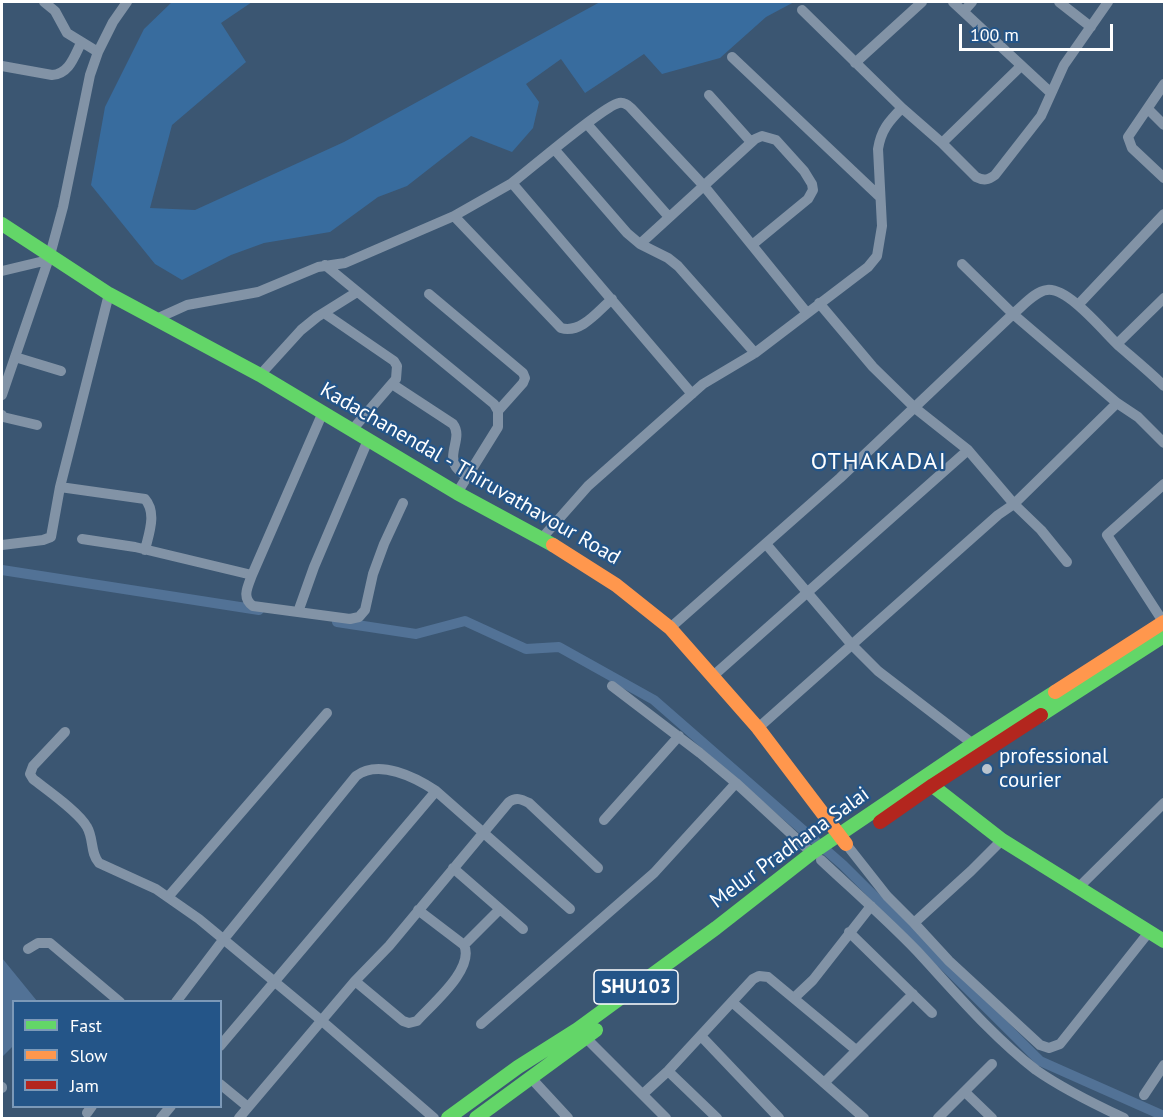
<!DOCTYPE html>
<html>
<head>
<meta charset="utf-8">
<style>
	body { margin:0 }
	#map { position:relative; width:1166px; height:1120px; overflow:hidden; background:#3b5672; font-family:"PT Sans",sans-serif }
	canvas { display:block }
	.frame { position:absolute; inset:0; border:3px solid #fff; pointer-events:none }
	.legend { position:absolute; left:12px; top:1000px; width:210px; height:108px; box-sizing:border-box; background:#245588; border:2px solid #7c99b8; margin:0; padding:8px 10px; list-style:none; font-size:18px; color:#fff }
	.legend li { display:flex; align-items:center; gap:12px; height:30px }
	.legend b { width:30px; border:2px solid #7c99b8 }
	.scale { position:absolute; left:959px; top:24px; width:154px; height:27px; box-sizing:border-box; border:3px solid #fff; border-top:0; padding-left:8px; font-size:18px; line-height:21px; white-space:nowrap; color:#fff; -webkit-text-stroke:4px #245588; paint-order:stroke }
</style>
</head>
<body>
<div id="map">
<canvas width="1166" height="1120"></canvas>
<div class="frame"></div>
<ul class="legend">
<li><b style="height:8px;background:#63d668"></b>Fast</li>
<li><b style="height:8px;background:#ff974d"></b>Slow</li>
<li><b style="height:8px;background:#b3261e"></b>Jam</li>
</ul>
<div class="scale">100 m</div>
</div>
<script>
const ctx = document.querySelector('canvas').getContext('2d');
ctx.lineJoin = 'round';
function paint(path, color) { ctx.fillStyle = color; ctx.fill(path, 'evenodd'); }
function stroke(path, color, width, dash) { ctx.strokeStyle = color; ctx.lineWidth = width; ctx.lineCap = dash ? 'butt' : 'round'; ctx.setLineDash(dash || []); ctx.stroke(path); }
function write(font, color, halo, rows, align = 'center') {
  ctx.font = font + ' "PT Sans",sans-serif'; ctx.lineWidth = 4.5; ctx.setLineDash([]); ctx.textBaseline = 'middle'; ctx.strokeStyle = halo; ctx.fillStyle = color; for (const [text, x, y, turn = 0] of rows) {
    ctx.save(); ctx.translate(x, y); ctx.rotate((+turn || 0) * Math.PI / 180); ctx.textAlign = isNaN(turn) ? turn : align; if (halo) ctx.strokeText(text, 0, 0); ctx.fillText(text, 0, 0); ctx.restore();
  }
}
paint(new Path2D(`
	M172 2H252L221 23 246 62 172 125 150 208 195 210 344 142 600 2H794L766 17 720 58 662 74 644 54 585 93 561 59 526 84 539 102 533 128 512 152 471 136 407 186 378 197 330 232 264 243 231 255 182 280 155 264 91 185 105 107 144 29Z`), '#386c9e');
paint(new Path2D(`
	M2 958 37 1001 14 1002 13 1046 2 1057Z`), '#527296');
stroke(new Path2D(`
	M2 570 259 610
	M337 622 416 634 465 621 526 649 559 647 654 700 843 865 1040 1061 1164 1116`), '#527296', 10);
stroke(new Path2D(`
	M44 2 55 11 67 33 98 52
	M953 2 1051 93
	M1059 2 1091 27
	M964 11 972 2
	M732 57 880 197
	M855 63 922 2
	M2 66 52 75C69 74 74 57 81 43
	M1164 84 1128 137 1132 148 1164 178
	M709 95 751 142
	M902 108 942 143 976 177C984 181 988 180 995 175L1041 116 1064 65 1108 2
	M1148 109 1164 125
	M587 124 669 217
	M942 143 1021 66
	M555 150 627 233 640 244 755 139 762 136 776 140 804 171 812 184 813 190 808 199 752 245
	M454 216 512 183
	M640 244 668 258 678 266 755 353
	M962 264 1013 314 1117 403 1138 417 1164 443
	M325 265 494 404 498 411V427L457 493
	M2 271 48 260
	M429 294 523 373 525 378 523 383 498 411
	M1078 305 1164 214
	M324 313 394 361 397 366 396 379 352 430
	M156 319 187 305 258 292 318 267 345 263 454 216 561 328C581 334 598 311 612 299
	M1117 344 1164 298
	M15 357 61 371
	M260 375 301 330 317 317 357 292
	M392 384 453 424C463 437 447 453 456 467 459 471 464 474 467 478
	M692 394 512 183C529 170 605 105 619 103 624 102 628 105 631 108L704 186 807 313
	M2 395 50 255 63 207 90 75 98 52 113 22 127 2
	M2 415 3 417 37 425
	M968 450 1014 504 1041 530 1067 562
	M1164 484 1107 535 1164 623
	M60 487 109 294
	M542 538 588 486 703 384 755 353 868 267 877 256 882 226 878 149C881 130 889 121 902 108L802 10
	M82 539 135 547 252 575C248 586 241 598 253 606L350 619 359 617 365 610 373 574 384 544 403 503
	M766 544 852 645 878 671 973 744
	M2 545 43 540 51 537 60 487 145 499C157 513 149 533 145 550
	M252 575 323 412
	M298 612 314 567 368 440
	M670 628 840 478 1013 314C1022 307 1035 291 1047 290 1068 287 1104 332 1119 346 1134 359 1150 372 1164 386
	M713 676 968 450 915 408 873 367 819 303
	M612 686 700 753 736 783 812 853
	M758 728 998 515 1014 504 1117 403
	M65 732 33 766 30 774 33 779C47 790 79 812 87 827 94 839 90 853 99 863L156 889 199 919 322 1021 434 1118
	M604 820 679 736
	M1002 840 971 871 914 923 949 961 1040 1045 1049 1048 1060 1044 1149 932
	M846 844 887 896 914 923
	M821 860C853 890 886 919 917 951 955 992 991 1035 1036 1070 1063 1089 1094 1104 1124 1118
	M453 868 523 929
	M1079 887 1164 803
	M168 897 327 713
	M849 932 932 1013
	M464 945 500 909
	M28 949 38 943H50L120 1002
	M355 981 403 1021 409 1023 417 1021C432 1004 475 969 464 945L418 910
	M794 998 813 980 871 906
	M176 1002 223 940 356 776C379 759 415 777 436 791L570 909
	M732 1002 864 1118
	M481 1024 654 873 736 783
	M582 1034 666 1118
	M701 1036 779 1118
	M220 1046 436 791
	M668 1071 717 1118
	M531 1078 568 1118
	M824 1083 913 994
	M220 1084 248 1107
	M2 1088V1087
	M965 1092 992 1118
	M643 1094 668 1071 753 979 759 976 768 977 856 1050
	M1144 1095 1164 1065
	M87 1113 92 1106
	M161 1118 171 1106
	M239 1118 355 981 389 946 509 802C516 797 521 799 529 803L598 868
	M938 1118 992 1064`), '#8293a6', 10);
stroke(new Path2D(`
	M2 224 109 294 260 375 457 493 553 545
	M1041 715 1162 637
	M925 780 1002 840 1164 941
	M448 1118 518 1067 578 1029 716 928 812 853 973 744 1055 692
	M476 1118 596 1030`), '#63d668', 14);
stroke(new Path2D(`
	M553 545 616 585 670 628 758 728 846 844
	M1055 692 1164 622`), '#ff974d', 14);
stroke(new Path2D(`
	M880 822 933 785 1041 715`), '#b3261e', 14);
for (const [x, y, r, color] of [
	[987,769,6,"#bac4ce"]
]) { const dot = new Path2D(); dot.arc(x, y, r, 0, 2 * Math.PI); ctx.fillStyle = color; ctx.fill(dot); stroke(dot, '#245588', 2); }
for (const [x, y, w] of [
	[636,987,84]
]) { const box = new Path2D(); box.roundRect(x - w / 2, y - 17, w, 34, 4.5); ctx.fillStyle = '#245588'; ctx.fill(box); stroke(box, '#fff', 1.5); }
write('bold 20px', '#fff', null, [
	["SHU103",636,987]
]);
write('21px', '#fff', '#245588', [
	["Kadachanendal - Thiruvathavour Road",470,474,30],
	["Melur Pradhana Salai",790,848,-36]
]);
write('21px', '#fff', '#245588', [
	["professional",999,757],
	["courier",999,781]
], 'left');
ctx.letterSpacing = '1.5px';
write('24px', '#fff', '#245588', [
	["OTHAKADAI",879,462]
]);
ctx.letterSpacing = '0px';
</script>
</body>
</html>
